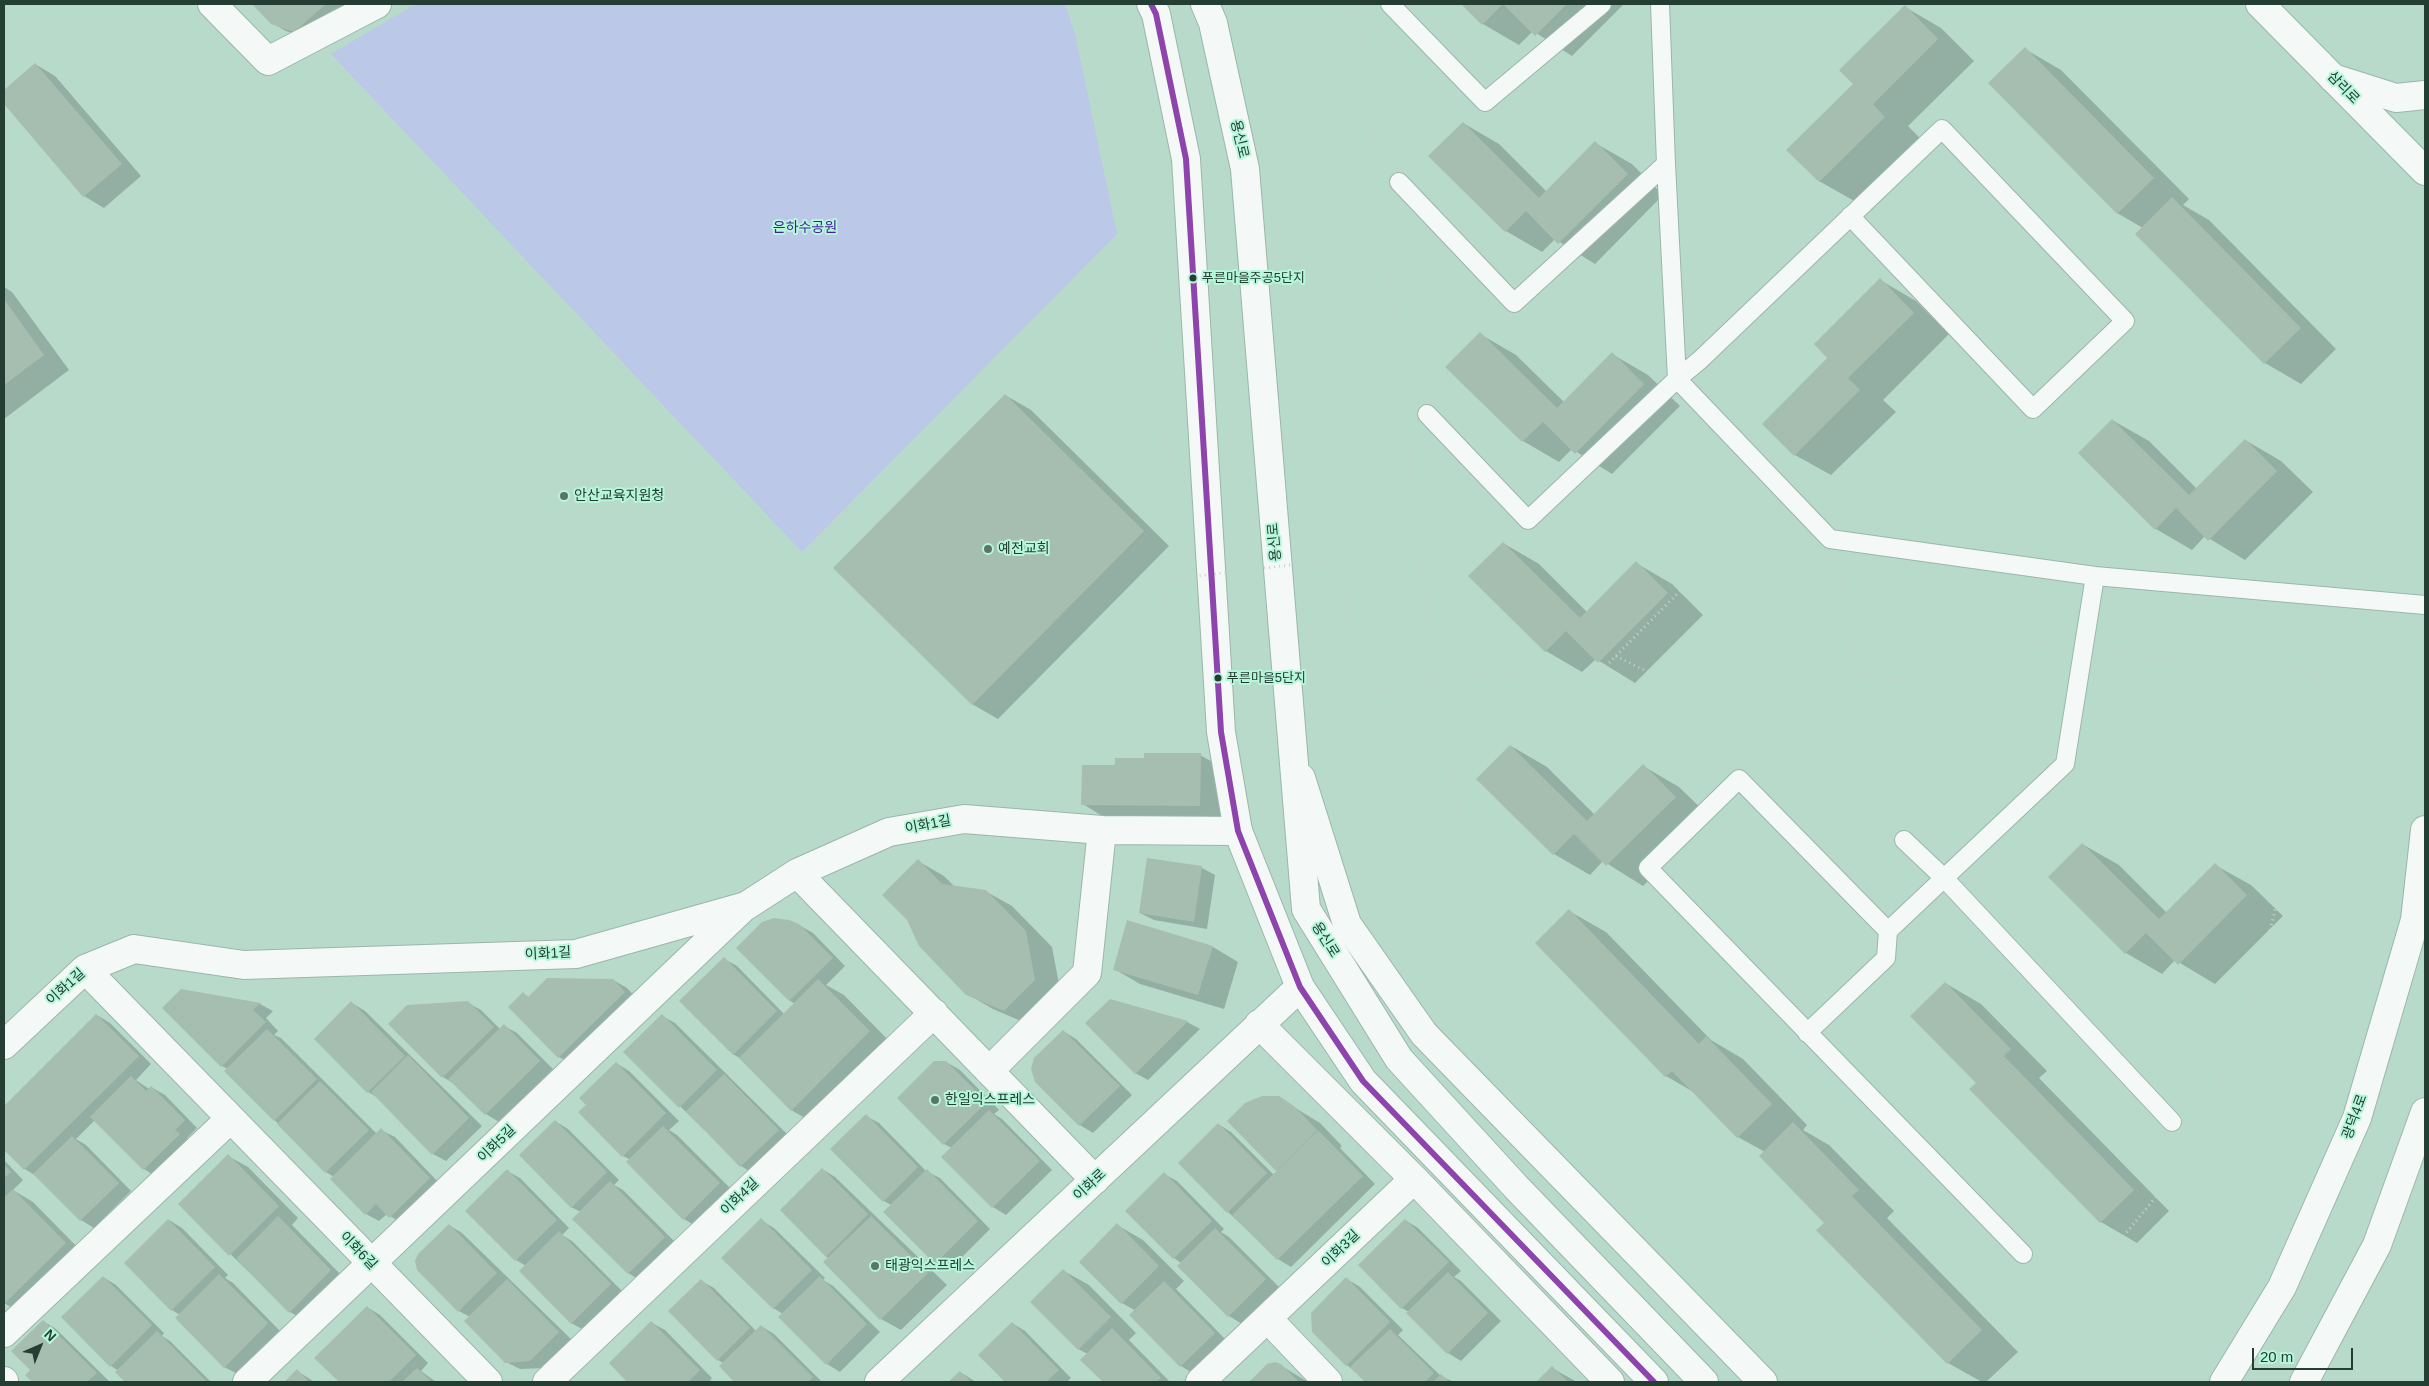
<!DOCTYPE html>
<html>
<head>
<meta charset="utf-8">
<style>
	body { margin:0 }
	#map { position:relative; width:2429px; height:1386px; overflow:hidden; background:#b8dacb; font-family:Helvetica,sans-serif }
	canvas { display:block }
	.frame { position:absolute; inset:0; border:5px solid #243e33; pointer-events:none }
	.north { position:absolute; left:15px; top:1321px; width:50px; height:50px; -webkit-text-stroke:4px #b6f6da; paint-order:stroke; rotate:44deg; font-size:14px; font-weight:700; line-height:20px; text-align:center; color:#243e33 }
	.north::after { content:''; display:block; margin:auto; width:18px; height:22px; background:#243e33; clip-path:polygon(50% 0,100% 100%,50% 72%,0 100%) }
	.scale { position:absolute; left:2252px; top:1348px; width:101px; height:22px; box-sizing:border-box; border:2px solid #243e33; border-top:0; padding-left:6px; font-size:15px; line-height:18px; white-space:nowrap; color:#243e33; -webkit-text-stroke:4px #b6f6da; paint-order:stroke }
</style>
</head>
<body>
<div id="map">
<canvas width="2429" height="1386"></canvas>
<div class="frame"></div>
<div class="north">N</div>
<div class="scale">20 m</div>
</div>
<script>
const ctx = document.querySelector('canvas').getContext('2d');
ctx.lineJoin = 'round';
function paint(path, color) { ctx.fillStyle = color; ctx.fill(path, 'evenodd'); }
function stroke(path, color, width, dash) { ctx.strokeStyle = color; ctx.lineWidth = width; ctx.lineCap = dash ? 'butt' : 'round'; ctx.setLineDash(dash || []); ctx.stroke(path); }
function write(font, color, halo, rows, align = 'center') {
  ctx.font = font + ' Helvetica,"Noto Sans KR",sans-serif'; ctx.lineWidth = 4; ctx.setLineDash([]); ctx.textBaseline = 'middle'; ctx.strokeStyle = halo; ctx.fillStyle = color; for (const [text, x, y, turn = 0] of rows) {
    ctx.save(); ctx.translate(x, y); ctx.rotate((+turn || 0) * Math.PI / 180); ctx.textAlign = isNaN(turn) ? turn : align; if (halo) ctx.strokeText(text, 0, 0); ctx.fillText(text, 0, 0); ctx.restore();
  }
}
paint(new Path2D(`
	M416 4H1065L1075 34 1117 234 802 552 331 54Z`), '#bbc8e8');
paint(new Path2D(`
	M254 4H347L308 38 286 31 272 23Z
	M1463 4H1624L1572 56 1533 31 1519 45 1483 24Z
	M1905 7 1941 28 1974 61 1908 126 1920 138 1856 202 1819 181 1854 84Z
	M2025 49 2061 70 2189 199 2183 205 2209 220 2336 349 2301 384 2265 363 2143 228 2117 213Z
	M35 64 55 76 141 176 104 208 84 196 4 102V92Z
	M1463 123 1499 144 1547 192 1595 143 1632 164 1663 195 1595 264 1555 239 1542 252 1506 231 1430 156Z
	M1880 280 1916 301 1949 334 1883 400 1896 412 1831 475 1795 455 1829 358Z
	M4 287 12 292 69 370 4 419Z
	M1480 334 1516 355 1564 402 1612 354 1648 375 1680 406 1612 474 1572 449 1559 462 1523 441 1447 367Z
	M1005 395 1031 410 1169 546 998 719 972 704Z
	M2112 420 2149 441 2197 489 2245 440 2281 461 2313 492 2245 560 2205 536 2192 550 2156 529Z
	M1503 543 1539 564 1587 612 1636 563 1672 584 1703 615 1635 683 1596 659 1582 672 1546 651 1470 576Z
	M1511 746 1547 767 1595 815 1643 766 1679 787 1711 818 1643 886 1603 861 1590 875 1554 854 1478 779Z
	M1200 755 1220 766V816H1102L1083 804 1116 766 1146 759Z
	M2082 844 2119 865 2167 913 2215 865 2251 885 2283 916 2215 984 2175 960 2162 974 2126 953Z
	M1148 859 1202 868 1215 875 1207 929 1154 920 1140 913Z
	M918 861 944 876 955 887 985 891 1012 906 1052 947 1061 995 1030 1025 993 1009 967 994Z
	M1569 911 1606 932 1711 1040 1743 1059 1807 1125 1803 1130 1829 1145 1894 1211 1887 1218 2018 1352 1986 1382H1982L1948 1363 1765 1152 1738 1137 1697 1094 1666 1076 1536 943Z
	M799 925 813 933 845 966 826 985 844 995 895 1047 817 1125 791 1110 741 1059 733 1054 724 959 737 966 784 1014 795 1004 789 1000Z
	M1213 947 1238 962 1224 1009 1140 984 1114 969Z
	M613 980 627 988 638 1000 572 1064 559 1057 523 994 529 997Z
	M1945 983 1981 1004 2047 1071 2039 1078 2169 1211 2137 1243 2101 1222 1978 1083Z
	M181 990 260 1004 273 1011 266 1018 278 1031 274 1035 281 1038 377 1134 381 1130 395 1137 442 1186 403 1224 387 1214 379 1221 366 1214 334 1177 326 1172 226 1071 228 1069 222 1066Z
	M1110 1001 1187 1022 1200 1029 1148 1080 1135 1073Z
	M352 1003 365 1011 482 1126 446 1161 433 1154 377 1097 368 1092Z
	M468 1003 481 1010 500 1029 504 1026 517 1033 553 1069 499 1122 486 1114 456 1085 443 1077 390 1024Z
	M97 1015 110 1023 151 1064 136 1080 149 1089 151 1087 165 1095 197 1128 187 1138 192 1142 157 1177 144 1169 95 1120 76 1139 86 1145 131 1191 94 1228 81 1220 36 1176 25 1169 4 1148V1108Z
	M662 1016 675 1023 791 1138 754 1174 741 1166 625 1052Z
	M1063 1031 1076 1039 1132 1095 1093 1133 1080 1125 1036 1082Z
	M946 1062 960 1070 999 1110 994 1114 1002 1119 1052 1170 1006 1215 993 1207 943 1157 952 1148 944 1144Z
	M616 1063 629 1071 679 1121 669 1130 677 1135 733 1191 697 1227 684 1219 631 1160 623 1156 588 1105Z
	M1279 1098 1320 1123 1342 1146 1340 1148 1375 1184 1291 1267 1278 1259 1228 1212 1218 1124 1231 1132 1274 1175 1278 1171 1276 1170Z
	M866 1116 879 1123 926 1171 940 1178 990 1229 949 1270 935 1263 891 1205 884 1201Z
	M555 1121 568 1129 619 1180 614 1185 623 1190 678 1245 641 1281 628 1273 581 1212 571 1207Z
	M228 1156 248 1167 298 1218 292 1225 344 1278 303 1319 290 1312 179 1204Z
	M4 1160 23 1180 13 1190 33 1202 85 1255 24 1315 4 1303Z
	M822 1169 835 1177 947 1285 901 1330 881 1319 826 1256Z
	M507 1171 520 1178 569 1228 562 1235 572 1241 623 1292 584 1330 571 1323 526 1266 516 1260Z
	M1164 1174 1177 1181 1224 1229 1221 1232 1229 1237 1279 1287 1242 1324 1229 1316 1181 1263 1174 1258 1127 1211Z
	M169 1220 182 1228 228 1275 225 1278 233 1283 281 1332 238 1374 224 1367 180 1315 172 1310Z
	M761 1220 774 1228 825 1278 823 1280 833 1286 880 1332 840 1372 827 1364 783 1314 773 1308Z
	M1405 1220 1418 1228 1461 1271 1454 1277 1461 1281 1501 1321 1461 1361 1448 1353 1409 1312 1402 1308Z
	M449 1225 462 1233 572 1340 544 1368 520 1369 506 1362 470 1317 459 1311Z
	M1117 1225 1143 1240 1184 1281 1176 1289 1227 1341 1194 1374 1181 1366 1131 1315 1136 1311 1122 1303Z
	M1064 1271 1089 1285 1136 1333 1129 1340 1170 1382H1104L1082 1360 1088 1354 1078 1349Z
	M103 1277 116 1285 164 1333 162 1336 170 1341 211 1382H127L117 1372 119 1371 111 1366Z
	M1347 1279 1360 1287 1403 1330 1398 1335 1441 1376 1454 1382H1367L1347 1365Z
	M701 1281 714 1288 756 1331 761 1326 774 1334 822 1382H736L720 1366 723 1363 718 1360Z
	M367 1307 380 1315 428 1363 421 1371 436 1382H341L316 1358Z
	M43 1321 56 1329 109 1381 34 1382 27 1375 31 1370Z
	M652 1323 665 1330 712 1378 709 1382H629L610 1363Z
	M1012 1323 1025 1331 1071 1378 1067 1382H1006L979 1355Z
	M1268 1365H1280L1308 1382H1251Z
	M1552 1368 1577 1382H1538Z
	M297 1371 310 1379 314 1382H285Z
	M960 1372 973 1380 975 1382H950Z`), '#0003');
paint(new Path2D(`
	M252 4H326L294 32 271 24Z
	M1461 4H1567L1535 36 1503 4 1482 25Z
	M1905 5 1938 39 1873 104 1885 117 1819 182 1786 150 1853 84 1839 70Z
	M2025 47 2154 178 2117 214 1988 83Z
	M35 63 122 164 83 197 4 104V90Z
	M1463 122 1539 198 1595 141 1628 174 1558 244 1526 211 1505 232 1428 156Z
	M2172 197 2301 328 2264 364 2135 234Z
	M1880 278 1914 313 1848 378 1860 390 1794 456 1762 424 1827 358 1814 344Z
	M4 299 44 355 4 385Z
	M1480 332 1557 408 1612 352 1644 384 1575 454 1543 422 1522 442 1445 367Z
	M1005 394 1144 531 972 705 833 568Z
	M2112 419 2189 495 2245 439 2277 471 2208 541 2176 508 2155 530 2078 453Z
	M1503 542 1580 618 1636 561 1668 593 1598 663 1566 631 1545 652 1468 576Z
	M1510 745 1587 821 1643 764 1676 797 1606 866 1574 834 1553 855 1476 779Z
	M1144 753H1201L1200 806 1081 805 1082 765H1115V758H1144Z
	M2082 843 2159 919 2215 863 2247 895 2178 965 2146 933 2125 954 2048 877Z
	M1147 858 1202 866 1194 922 1139 913Z
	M918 859 942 884 986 890 1026 931 1035 980 1004 1011 966 995 919 946 907 920 882 895Z
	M1569 909 1699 1044 1706 1036 1772 1104 1737 1138 1672 1071 1665 1077 1535 943Z
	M774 918 789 920 799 924 833 958 789 1001 736 948 762 922Z
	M1127 920 1213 946 1198 995 1113 970Z
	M724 957 777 1011 733 1055 679 1001Z
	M547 978 613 979 625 992 558 1058 508 1007 523 992 528 997Z
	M818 979 870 1031 791 1111 739 1058Z
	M1945 982 2011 1049 2004 1056 2134 1190 2100 1223 1969 1089 1976 1083 1910 1016Z
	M181 989 261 1003 253 1010 266 1022 221 1067 162 1008Z
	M1110 999 1188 1021 1135 1074 1085 1023Z
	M351 1001 405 1056 367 1093 314 1039Z
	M468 1001 494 1027 442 1078 388 1024 407 1005Z
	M96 1014 139 1056 24 1170 4 1150V1106Z
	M662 1014 717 1070 679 1108 623 1052Z
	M504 1024 540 1061 485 1115 448 1079Z
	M267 1029 317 1079 274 1121 224 1071Z
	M1063 1030 1120 1086 1079 1126 1035 1082 1031 1069 1034 1058Z
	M408 1055 469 1118 432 1155 371 1092Z
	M934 1061H946L987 1102 943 1145 897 1098Z
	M616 1062 666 1113 622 1157 578 1112 586 1105 579 1098Z
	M724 1074 779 1130 740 1167 686 1111Z
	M131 1076 146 1091 151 1086 185 1120 175 1130 180 1134 143 1170 90 1117Z
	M320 1081 369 1130 325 1173 277 1124Z
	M1262 1096H1279L1294 1106 1317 1130 1276 1171 1227 1121 1245 1103Z
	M989 1110 1040 1161 992 1208 941 1157Z
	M866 1114 918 1167 883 1202 830 1149Z
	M555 1120 607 1172 571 1208 519 1155Z
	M1793 1122 1859 1190 1852 1196 1982 1330 1947 1364 1816 1230 1824 1223 1759 1156Z
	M1218 1123 1267 1173 1227 1213 1178 1163Z
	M663 1126 720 1183 683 1220 626 1162Z
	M381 1128 430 1178 389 1218 376 1204 365 1215 330 1179Z
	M1318 1130 1363 1176 1277 1260 1232 1215Z
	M72 1136 119 1183 80 1221 33 1174Z
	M228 1154 279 1206 229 1256 178 1204Z
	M4 1165 11 1172 4 1178Z
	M822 1168 868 1214 826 1257 780 1210Z
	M507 1169 557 1220 515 1261 465 1211Z
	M927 1169 978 1221 935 1264 883 1212Z
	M1164 1172 1212 1221 1173 1259 1125 1211Z
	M610 1181 665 1237 628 1274 572 1219Z
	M13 1189 66 1243 4 1304V1198Z
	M278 1216 331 1270 289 1313 236 1259Z
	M871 1216 928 1273 880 1320 823 1262Z
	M761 1218 812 1270 773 1309 721 1258Z
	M168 1219 215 1267 171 1311 124 1263Z
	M1405 1219 1449 1262 1401 1309 1358 1265Z
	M1117 1223 1159 1266 1121 1304 1079 1262Z
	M449 1224 497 1273 458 1312 417 1270 415 1261 418 1254Z
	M1215 1228 1266 1279 1228 1317 1177 1266Z
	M559 1231 611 1284 571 1324 519 1271Z
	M1063 1269 1111 1317 1078 1350 1030 1302Z
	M1448 1272 1488 1313 1447 1354 1406 1313Z
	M219 1274 268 1323 224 1368 175 1318Z
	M103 1276 152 1325 110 1367 61 1317Z
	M820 1276 867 1324 826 1365 778 1317Z
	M1346 1277 1390 1322 1346 1366 1312 1332 1311 1313Z
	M507 1279 559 1332 530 1361 505 1363 464 1321Z
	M701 1279 750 1328 717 1361 668 1311Z
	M1164 1281 1215 1333 1180 1367 1129 1315Z
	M367 1306 416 1355 389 1382H339L314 1358Z
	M43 1320 97 1373 87 1382H32L25 1375 30 1370 11 1351Z
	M651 1321 700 1370 688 1382H627L609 1363Z
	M1012 1322 1059 1370 1046 1382H1005L978 1355Z
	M761 1325 813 1377 808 1382H734L719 1366Z
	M1112 1328 1161 1378 1157 1382H1103L1080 1360Z
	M1390 1329 1434 1373 1425 1382H1365L1350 1367Z
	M157 1331 207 1382H125L115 1372Z
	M1275 1362 1281 1364 1299 1382H1249L1267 1364Z
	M1552 1366 1568 1382H1536Z
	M417 1368 432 1382H402Z
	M297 1369 309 1382H284Z
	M960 1371 971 1382H948Z
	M1441 1374 1450 1382H1433Z`), '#a6beaf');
const service = new Path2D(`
	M1390 4 1485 102 1602 4
	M1660 4 1666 164 1677 379 1830 539 2095 576 2425 605
	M1399 182 1514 303 1666 164
	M1427 414 1528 520 1677 379 1700 360 1942 129 2125 321 2033 409 1850 216
	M1904 840 1944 878 2172 1122
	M1888 931 1739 779 1648 868 2023 1254
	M1807 1033 1886 958 1888 931 2065 764 2095 576`);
const minor = new Path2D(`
	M212 4 268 61 377 4
	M1301 778 1347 924 1424 1034 1763 1382
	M797 873 1095 1180
	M85 969 488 1382
	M1259 1024 1414 1179 1610 1382
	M4 1045 85 969 134 949 244 965 576 954 746 906 797 873 889 832 964 819 1102 830 1238 831
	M989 1071 1087 973 1102 830
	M1268 1319 1328 1382
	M4 1333 230 1119
	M4 1381V1382
	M247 1382 743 908
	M547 1382 934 1013
	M879 1382 1300 987
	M1200 1382 1414 1179`);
const tertiary = new Path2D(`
	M2260 4 2425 171`);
const secondary = new Path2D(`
	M1151 4 1156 14 1186 159 1221 732 1238 831 1300 987 1363 1081 1654 1382
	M1205 4 1213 23 1245 169 1306 909 1399 1059 1516 1187 1704 1382
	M2333 78 2396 98 2425 95
	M2224 1382 2282 1287 2357 1118 2415 920 2425 830
	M2304 1382 2377 1245 2425 1112`);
stroke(service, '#9bb6aa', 20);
stroke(minor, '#9bb6aa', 30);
stroke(tertiary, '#9bb6aa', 30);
stroke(secondary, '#9bb6aa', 30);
stroke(new Path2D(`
	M1358 4 1377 168
	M1381 202 1403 402
	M1151 313 1173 499
	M1407 433 1434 681 1482 927 1923 1382
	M2087 545 2123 549
	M1829 566 1842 579 1860 676 1937 683 2024 640 2058 646
	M2109 652 2389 680
	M1616 656 1765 731 1789 727 1860 676
	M1179 697 1188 696
	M1331 697 1476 674 1597 675 1763 507
	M1994 1382 2092 1274 2198 1146 2257 983 2298 818 2317 672`), '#c7d2ce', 3, [1, 4]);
stroke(service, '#f4f9f7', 18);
stroke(minor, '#f4f9f7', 28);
stroke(tertiary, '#f4f9f7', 28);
stroke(secondary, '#f4f9f7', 28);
stroke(new Path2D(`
	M1179 697 1163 580 1342 559 1351 694`), '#c7d2ce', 3, [1, 4]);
stroke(new Path2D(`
	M1151 4 1156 14 1186 159 1221 732 1238 831 1300 987 1363 1081 1654 1382`), '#8e44ad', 6);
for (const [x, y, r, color] of [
	[1193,278,4.5,"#243e33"],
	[564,496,5,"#587568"],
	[988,549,5,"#587568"],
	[1218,678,4.5,"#243e33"],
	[935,1100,5,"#587568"],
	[875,1266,5,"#587568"]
]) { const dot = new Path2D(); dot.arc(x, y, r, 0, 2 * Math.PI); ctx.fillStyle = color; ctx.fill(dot); stroke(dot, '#b6f6da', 2); }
write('13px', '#243e33', '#b6f6da', [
	["푸른마을주공5단지",1202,278],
	["푸른마을5단지",1227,678]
], 'left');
write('14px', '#243e33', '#b6f6da', [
	["삼리로",2343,88,46],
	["용신로",1239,139,77],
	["용신로",1275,542,-95],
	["이화1길",928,825,-11],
	["용신로",1325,940,58],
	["이화1길",548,954,-3],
	["이화1길",66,987,-42],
	["광덕4로",2355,1117,-70],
	["이화5길",497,1144,-44],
	["이화로",1090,1185,-43],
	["이화4길",740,1197,-44],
	["이화3길",1341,1249,-44],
	["이화6길",358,1251,46]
]);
write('14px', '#421f9e', '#b6f6da', [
	["은하수공원",805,228]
]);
write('14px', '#243e33', '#b6f6da', [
	["안산교육지원청",574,496],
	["예전교회",998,549],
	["한일익스프레스",945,1100],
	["태광익스프레스",885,1266]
], 'left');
</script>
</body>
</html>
